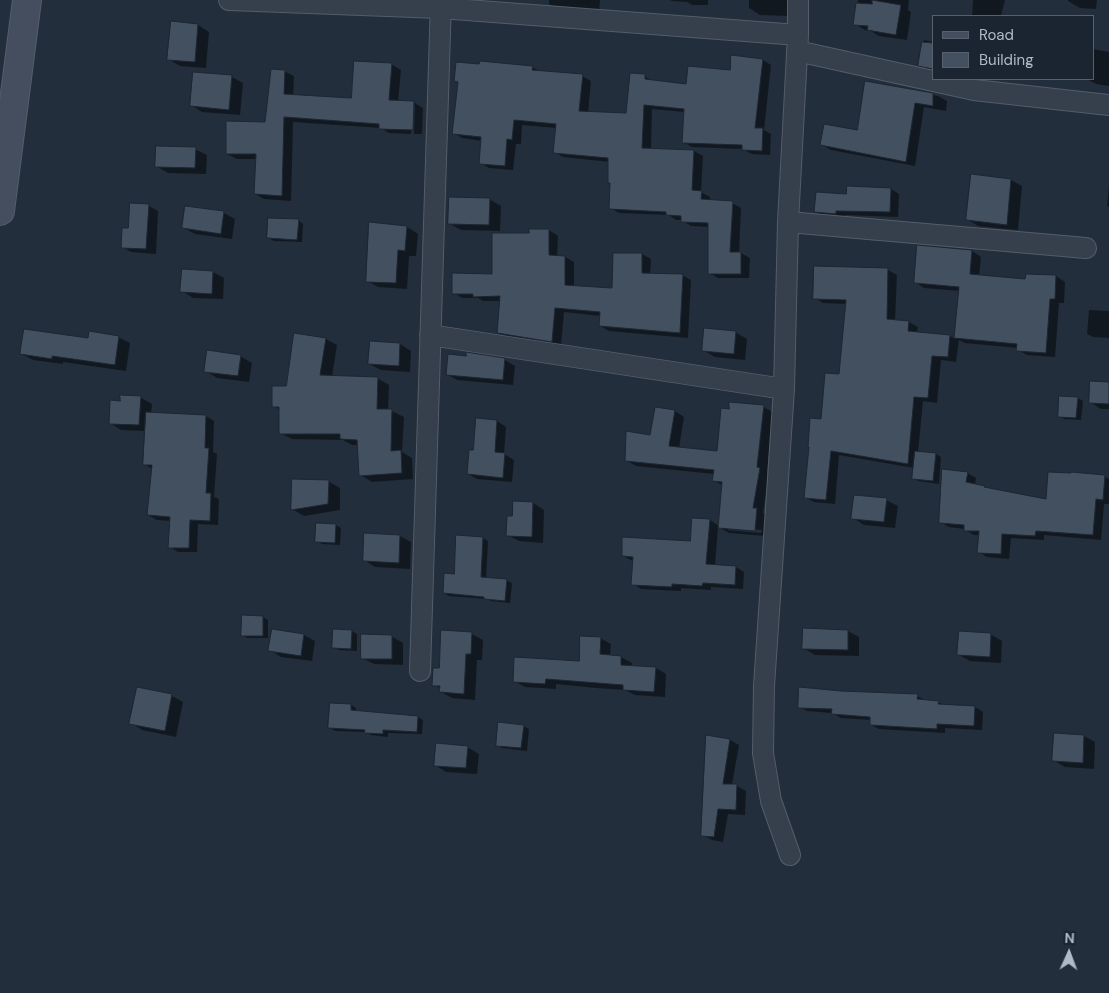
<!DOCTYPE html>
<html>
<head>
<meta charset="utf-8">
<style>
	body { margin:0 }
	#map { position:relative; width:1109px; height:993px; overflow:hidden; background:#222e3c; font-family:"DM Sans",sans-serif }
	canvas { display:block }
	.legend { position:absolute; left:932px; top:15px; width:162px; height:65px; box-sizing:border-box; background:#1b2431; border:1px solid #57606d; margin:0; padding:6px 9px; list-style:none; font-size:15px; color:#b1bac8 }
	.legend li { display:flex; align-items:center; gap:10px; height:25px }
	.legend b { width:25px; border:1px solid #57606d }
	.north { position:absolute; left:1044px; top:928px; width:50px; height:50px; -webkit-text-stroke:4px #1b2431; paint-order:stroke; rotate:2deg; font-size:14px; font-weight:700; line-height:20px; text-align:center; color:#b1bac8 }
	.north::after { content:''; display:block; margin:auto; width:18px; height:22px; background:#b1bac8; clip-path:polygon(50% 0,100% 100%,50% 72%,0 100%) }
</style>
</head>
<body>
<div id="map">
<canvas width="1109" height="993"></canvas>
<ul class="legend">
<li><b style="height:6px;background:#444e5f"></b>Road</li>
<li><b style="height:14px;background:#435060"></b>Building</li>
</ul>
<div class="north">N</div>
</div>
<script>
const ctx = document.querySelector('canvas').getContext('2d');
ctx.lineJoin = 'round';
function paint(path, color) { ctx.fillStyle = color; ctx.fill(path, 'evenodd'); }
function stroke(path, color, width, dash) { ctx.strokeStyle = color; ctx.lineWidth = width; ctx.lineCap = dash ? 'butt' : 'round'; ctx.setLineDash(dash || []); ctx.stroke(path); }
paint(new Path2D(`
	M549 0H600L599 13 560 10 549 4Z
	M670 0H708V5H692L687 2 672 1Z
	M749 0H789V16L760 15 749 8Z
	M858 0H909L908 10 911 12 907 40 879 36 871 31 865 30 855 24Z
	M973 0H1005L1001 16H972Z
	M1068 0H1097L1096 9 1080 8 1068 1Z
	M172 23 198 25 209 32 206 68 180 66 168 59Z
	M924 40 933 42V72L920 65Z
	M1093 49 1109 52V86L1096 84 1087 79H1093Z
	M763 60 771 65 764 130 771 134 770 155 752 154 742 149 692 147 683 142 685 112 652 109 651 149 694 151 703 156 701 192 710 197V201L732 203 741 208 739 253H741L750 258 749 278H718L709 273V227L691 226 683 221V220H676L669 215 619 213 610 208 611 184 609 183 610 162 563 157 555 152 557 128 522 125 521 144H516L513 170 489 168 480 163 482 141 462 138 454 133 459 83 456 81 532 67 541 72 582 76 591 81 588 113 627 115 644 76 653 81 687 85 731 72Z
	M391 64 401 70 398 102H413L423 108 422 134H414L415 105H412L411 134 389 133 381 128 293 122 291 201 264 199 255 194 257 159H237L227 154 266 123 284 71 294 76 293 96 352 100Z
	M232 77 243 83 240 115 202 112 191 105Z
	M866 82 938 96 947 101 946 111 924 107 915 166 831 150 822 145 858 132Z
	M195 149 207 155 206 174 168 173 156 166Z
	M1011 180 1022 186 1018 230 978 226 967 219Z
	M1109 185V207L1107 206Z
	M891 189 899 194 898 217 845 215 844 218 824 216 815 212 848 195Z
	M489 199 501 206 500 231 461 230 450 224Z
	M149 206 158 211 156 254 131 252 122 247 130 230Z
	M224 213 235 219 232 239 195 234 184 228Z
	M298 220 303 224 302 242 274 241 268 238Z
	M407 227 418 234 416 256H409L407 289 378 287 367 281Z
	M549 230 558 236 557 257H565L574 262V286L613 289 642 254 651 259 650 275H682L691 280 688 338 609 331 600 326 601 316 564 312 561 346 507 338 498 332 501 301H483L478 298H462L454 293 493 275 530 234Z
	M972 251 981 257 979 276 1027 280 1056 276 1065 282 1064 303H1059L1055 357 1027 355 1018 350V348L965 343 959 340 956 362 941 360 937 403 923 401 918 452 936 454 941 457 939 484 918 481 913 478 914 468 839 455 835 504 814 502 805 497 822 420 840 375 847 304 823 303 815 298 816 267 888 270 897 275 895 321 909 322 918 327 917 333 950 336 955 339 960 291 924 288 915 282Z
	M213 272 224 278 223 299 193 298 182 291Z
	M1089 310 1109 311V338L1093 337 1087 334Z
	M735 332 747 339 745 360 715 357 703 350Z
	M118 337 130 343 126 371 63 362V364L33 360 22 354 89 340Z
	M326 339 337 345 332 377 377 378 389 385 388 410 392 411 404 417 402 452 412 458 413 479 372 482 361 475 359 445H352L343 440 292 439 280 433V410L274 406 287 387Z
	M400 344 411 351 410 372 381 370 369 364Z
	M240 356 252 363 249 382 217 378 206 371Z
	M467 357 505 360 515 366 513 385 457 380 447 374Z
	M1109 383V409H1101L1090 402Z
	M140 397 152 404 151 414 206 416 214 421 213 452 217 454 214 497 219 499 218 525 198 524 197 552H178L170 547 171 521 157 520 148 515 152 469 144 464 146 431 121 430 110 423 121 402Z
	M1078 398 1083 401 1081 420 1064 419 1059 416Z
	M763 407 773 412 767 473 769 475 763 513 766 515 765 536 729 533 718 527 715 566 736 567 744 572 743 589 711 587V590L681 588V591L641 589 633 584 634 561 631 560 623 556 691 542 693 519 710 520 719 526 723 486 714 480V474L636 466 626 460 651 436 675 411 684 417 679 448 718 452ZM728 528 762 530 761 533 728 530Z
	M497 421 506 427 504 454 514 460 512 482 477 479 468 474 474 451Z
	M967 473 976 478 975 485 1047 500 1104 476 1109 479V504H1104L1101 540 1044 535V540L1011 538 1009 559 987 557 979 552 980 535H974L965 530V529L949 527 940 522Z
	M328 481 340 488V510L304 516 292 509Z
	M886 500 898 506 895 528 864 525 853 518Z
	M514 503H533L544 510 543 543 519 541 507 535 513 518Z
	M336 525 341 528 340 545 322 544 317 541Z
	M400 536 411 542 410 569 375 567 364 560Z
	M457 537 483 538 488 541 486 579 506 580 512 583 510 603 491 601 487 599 449 596 444 593 455 576Z
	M263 617 268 620V638H247L242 635Z
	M273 630 304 635 315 641 312 661 281 657 270 650Z
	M334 630 352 631 357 634V651L339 650 333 647Z
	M848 631 859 637V656L815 655 803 648Z
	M472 634 483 640 482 660H477L475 700 452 698 441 692V689L434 685 440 670Z
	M990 634 1002 641 1001 663 970 661 959 655Z
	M391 636 403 643V665L374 664 362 658Z
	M600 638 611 644 610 656 621 657 632 663 631 667 656 668 666 674 665 697 635 695 625 690 596 688 556 684V689L525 687 514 681 580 663Z
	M138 689 172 696 183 702 176 737 142 730 131 723Z
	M917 696 925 700 938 702 944 705 975 707 983 712 982 730 945 728V733L879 729 871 725V720L841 718 832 713 807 711 799 707Z
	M331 704 351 705 356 708V712L418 717 423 720 422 734 388 733V737L371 735 365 732 335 731 330 728Z
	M523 726 529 729 527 751 502 748 497 745Z
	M1084 736 1095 742 1094 769 1065 767 1053 760Z
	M730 740 739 745 732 785 737 786 746 791 745 815 728 814 723 842 712 840 702 835Z
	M467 747 479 754 477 774 446 772 435 765Z`), '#0007');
const building = new Path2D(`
	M872 0 901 5 896 35 867 30 868 26 853 25 856 3 872 4Z
	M171 21 198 24 195 62 167 60Z
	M922 42 933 43V69L918 66Z
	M731 55 763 59 755 128H763L762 151 742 150V145L682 143 684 109 644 105 642 148 694 150 692 190 702 191 701 199 733 201 730 252H741V274H708V223L681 222V216L666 215V212L609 209 610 183H608V158L553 153 556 124 514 120 512 140 507 139 505 166 479 164 481 137 452 134 458 82 454 81 456 62 479 64 480 61 501 63 533 66 532 70 583 74 579 111 626 113 630 73 645 74V79L686 84 688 66 730 70Z
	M354 61 392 63 389 100 414 101 413 130 379 129V124L284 117 282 196 254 194 256 154H226V121L265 122 271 69 285 70 284 94 351 98Z
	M193 72 232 75 229 110 190 106Z
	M865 81 933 93V106L915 103 906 162 820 145 824 124 857 130Z
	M156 146 196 147 195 168 155 167Z
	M971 174 1011 179 1007 225 966 220Z
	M847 186 891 188 890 212 836 211V214L814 212 816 192 846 194Z
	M449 197 490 198 489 225 448 224Z
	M130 203 149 204 146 249 121 248 122 228H128Z
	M185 206 224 211 221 234 182 228Z
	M268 218 299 219 297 240 267 238Z
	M369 222 407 226 405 251 398 250 396 283 366 282Z
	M529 229H549V255L565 256V285L612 288 613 253H642V273L683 274 680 333 599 326 600 312 555 308 552 342 497 333 500 296 473 297V294H452V273L492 274V233H529Z
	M917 245 972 250 970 274 1025 279 1026 274 1056 275 1055 299H1050L1046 353 1016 351 1017 344 954 338 959 287 914 283Z
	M814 266 888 268 887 319 909 321 908 331 950 335 948 357 932 356 928 398 914 397 908 464 831 451 826 500 804 498 809 447H808L810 418 821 419 825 373 839 374 846 300 813 299Z
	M182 269 213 271 212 294 180 292Z
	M704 328 736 331 734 354 702 351Z
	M24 329 88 338 89 331 119 336 115 365 52 356V359L20 354Z
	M294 333 326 338 320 375 378 377 377 409H392L391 451 401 450 402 473 359 476 357 440 340 439V434H279V407H272V386H286Z
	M370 341 400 343 399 366 368 364Z
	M207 350 241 355 238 376 204 372Z
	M466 352 505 358 503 380 446 375 448 354 466 356Z
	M1090 381 1109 382V404L1089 403Z
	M120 395 141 396 139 425 109 424 110 400 120 401Z
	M1059 396 1078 397 1076 418 1058 417Z
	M729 402 764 405 757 467 760 468 753 508H757L755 531 718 528 722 482 712 481 714 470 625 461 626 431 650 435 655 407 675 410 669 446 717 451 721 408 729 409Z
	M146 412 206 415 205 448H209L206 493H211L210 521 190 520 189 548H168L170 517 147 515 152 465H143Z
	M476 418 497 420 495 452 505 453 503 478 467 474 469 450H473Z
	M915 451 936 453 933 481 912 479Z
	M942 469 968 472 966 482 985 486 984 487 1046 499 1048 472 1071 473V472L1105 475 1103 500 1096 499 1093 535 1036 531 1035 536 1002 534 1001 554 977 553 979 531H964V525L939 523Z
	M292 479 329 480 328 504 291 510Z
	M854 495 887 498 884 522 851 519Z
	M513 501 533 502 532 537 506 536 507 516H512Z
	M692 518 710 519 706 564 736 566 735 585 703 583 702 586 672 584V587L631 585 633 557 622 556V537L690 541Z
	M316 523 336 524 335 543 315 542Z
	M364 533 400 535 399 563 363 561Z
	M456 535 483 537 481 577 507 579 505 601 484 599V597L443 593 444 573 454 574Z
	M242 615 263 616V636H241Z
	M803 628 848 630V650L802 649Z
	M272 629 304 634 301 656 268 651Z
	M333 629 352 630 351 649 332 648Z
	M441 630 472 632 471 654H466L464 694 439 692 440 686H432L433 668H439Z
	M959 631 991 633 990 657 957 655Z
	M361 634 392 635V659H361Z
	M580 636 601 637 600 654 621 656V665L656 667 654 692 623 690V685L585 682 546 679 545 684 513 682 514 657 579 661Z
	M137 687 172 694 165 731 129 724Z
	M799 687 841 691 918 694 917 699 939 701 938 704 975 706 974 726 937 724V729L870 725V717L831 714 832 709 798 708Z
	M330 703 351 704V710L418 716 417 732 383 730V734L364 733 365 730 328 728Z
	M498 722 524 725 521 748 496 746Z
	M1054 733 1084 735 1083 763 1052 761Z
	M706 735 730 739 723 784H737L736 810 718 809 714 837 701 836Z
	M436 743 468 746 466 768 434 766Z`);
paint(building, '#435060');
stroke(building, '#1d2633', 1);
const street = new Path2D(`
	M229 0 440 8 798 35V0
	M797 51 974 90 1109 105
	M788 222 1086 248
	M430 335 784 389
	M420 671 441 0
	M790 855 771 801 763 753 764 686 784 389 788 222 798 35`);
const secondary = new Path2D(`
	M0 211 27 0`);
stroke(street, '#545d6a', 22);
stroke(secondary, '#545d6a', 30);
stroke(street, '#363f4c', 20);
stroke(secondary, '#444e5f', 28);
</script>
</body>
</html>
